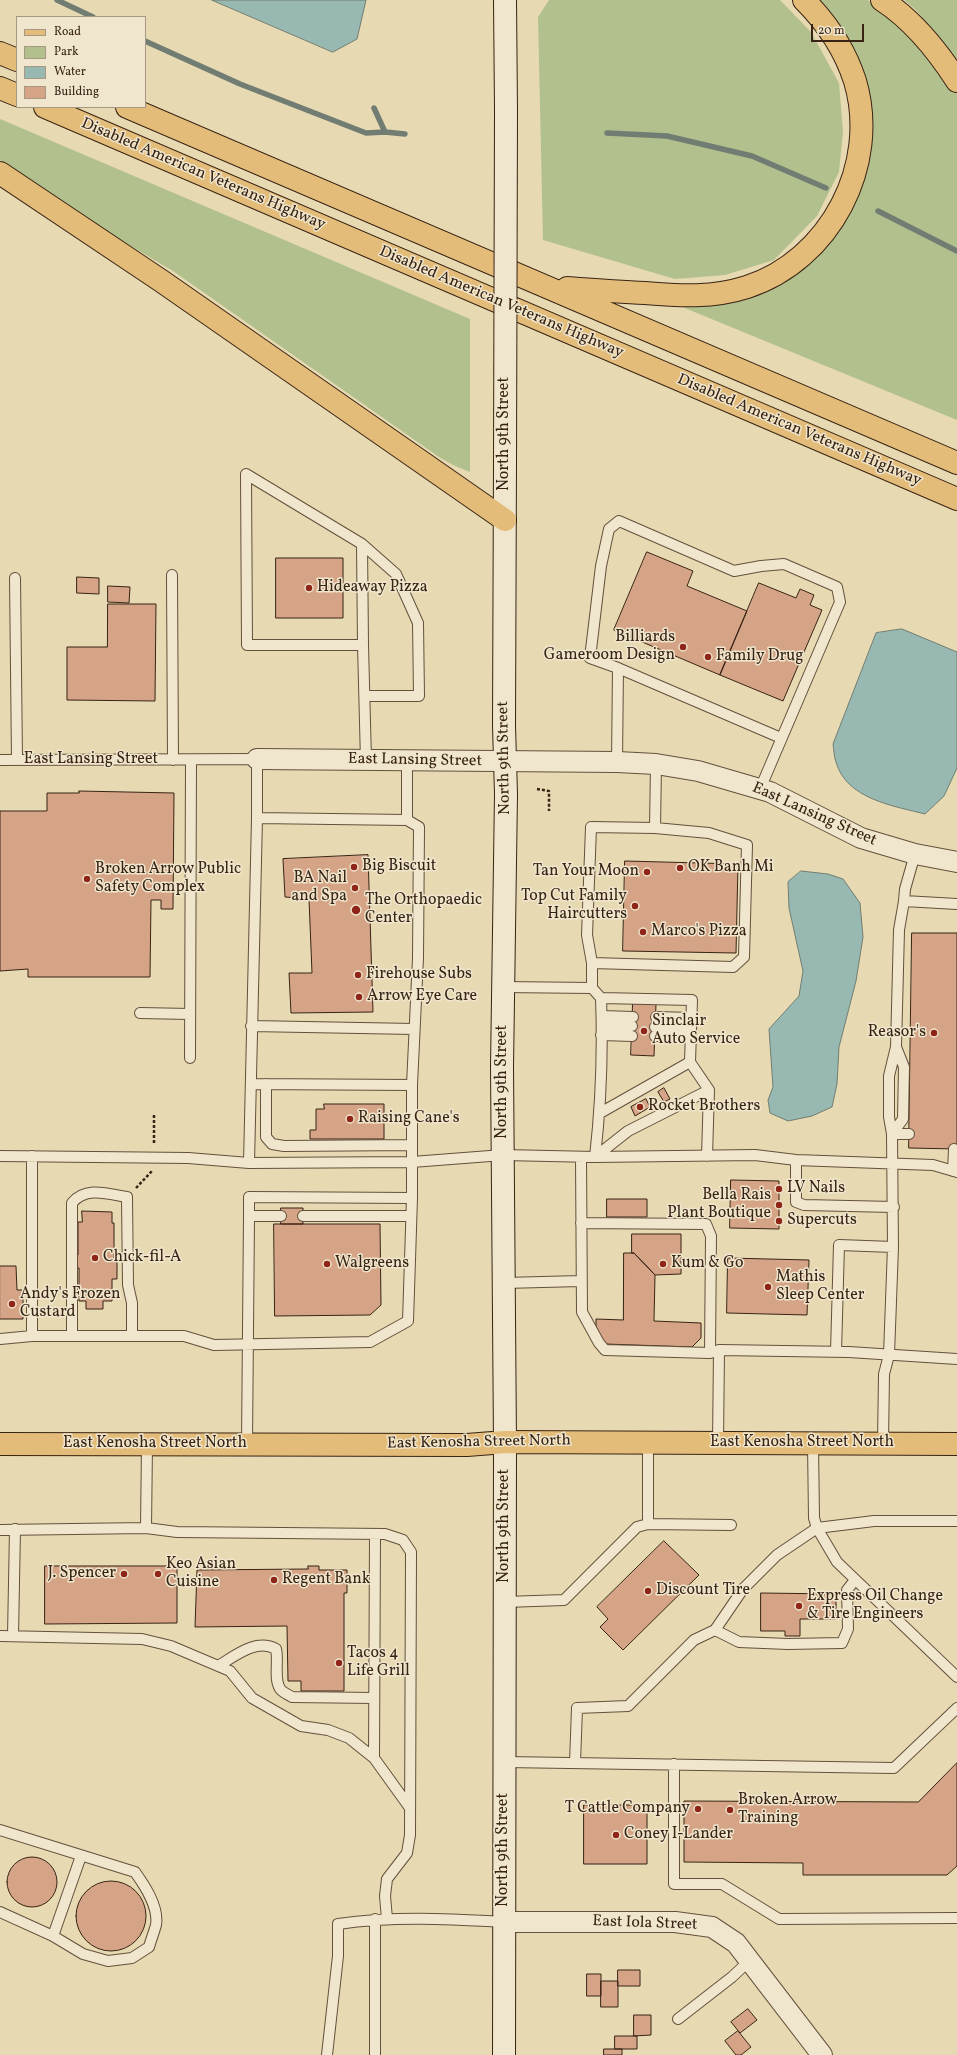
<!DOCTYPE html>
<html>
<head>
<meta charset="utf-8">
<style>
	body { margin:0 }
	#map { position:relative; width:957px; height:2055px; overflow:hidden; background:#e7d9b2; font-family:Vollkorn,serif }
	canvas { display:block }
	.legend { position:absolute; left:16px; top:16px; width:130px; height:92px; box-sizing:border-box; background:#efe6cd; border:1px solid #a69883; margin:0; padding:5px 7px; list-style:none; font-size:12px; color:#382314 }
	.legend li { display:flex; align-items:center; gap:8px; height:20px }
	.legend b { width:20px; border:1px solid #a69883 }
	.scale { position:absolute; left:811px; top:24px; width:53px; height:18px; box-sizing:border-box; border:2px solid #382314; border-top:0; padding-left:5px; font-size:12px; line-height:14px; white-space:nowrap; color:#382314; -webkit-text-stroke:3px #efe6cd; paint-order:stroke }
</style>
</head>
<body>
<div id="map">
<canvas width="957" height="2055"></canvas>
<ul class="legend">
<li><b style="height:5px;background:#e4bc79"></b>Road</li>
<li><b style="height:11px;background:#b2c08e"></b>Park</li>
<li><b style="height:11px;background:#97b9b1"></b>Water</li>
<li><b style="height:11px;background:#d5a487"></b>Building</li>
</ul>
<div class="scale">20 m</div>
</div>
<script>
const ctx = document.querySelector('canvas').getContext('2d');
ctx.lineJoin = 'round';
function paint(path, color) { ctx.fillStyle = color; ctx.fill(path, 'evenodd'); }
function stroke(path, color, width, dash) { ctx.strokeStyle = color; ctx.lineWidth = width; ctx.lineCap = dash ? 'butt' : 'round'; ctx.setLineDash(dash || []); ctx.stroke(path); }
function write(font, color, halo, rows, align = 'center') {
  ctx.font = font + ' Vollkorn,serif'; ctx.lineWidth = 3; ctx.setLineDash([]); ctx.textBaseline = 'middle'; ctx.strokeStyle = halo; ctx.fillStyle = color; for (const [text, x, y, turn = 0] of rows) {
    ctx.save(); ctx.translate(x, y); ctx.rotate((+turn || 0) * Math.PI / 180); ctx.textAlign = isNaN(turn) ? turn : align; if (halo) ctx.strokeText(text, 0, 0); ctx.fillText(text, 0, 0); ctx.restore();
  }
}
paint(new Path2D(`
	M549 0H780L811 32 839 83 843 132 839 172 817 216 774 260 725 275 675 279 543 240 538 17Z
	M817 0H868L896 22 945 75 957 94V420L675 304 818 255 870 124Z
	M904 0H957V61L916 10Z
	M0 119 470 319V472L453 465 439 457 173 271 82 217 0 160Z`), '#b2c08e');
const water = new Path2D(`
	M212 0H366L357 39 333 52Z
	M902 629 957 652V768L944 796 925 814C894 806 846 799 836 762 834 757 834 750 833 744L876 633Z
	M801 871 828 874 843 879 860 903 863 937 856 981 839 1047 837 1084 832 1107 812 1116 788 1121 770 1113 768 1100 773 1087 769 1029 799 996 803 971 789 908 788 882Z`);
paint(water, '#97b9b1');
stroke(water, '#717d72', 1);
stroke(new Path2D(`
	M57 0 93 17
	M145 41 240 84 366 133 385 132 405 134
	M374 108 385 132
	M607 133 667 136 752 156 826 188
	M878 211 957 251`), '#717d72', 5.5);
const building = new Path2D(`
	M647 552 693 571 687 586 747 611 720 675 614 630Z
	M276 558H343V618H276Z
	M77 577 99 578V594L77 593Z
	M759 583 796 598 800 589 814 595 810 605 822 610 783 701 720 675Z
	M108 586 130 587 129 603 108 602Z
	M108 604H156L155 701 67 700V647H107Z
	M79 791 174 793 173 909H161V900H151L150 977H28V969L0 971V811H47V793H79Z
	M368 855 373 1012 291 1013 289 973H312L309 899 285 897 283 859Z
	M625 861 738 864 736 953 623 951Z
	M912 933H957V1149L909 1148Z
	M633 1003 656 1004 654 1056 631 1055Z
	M664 1088 670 1099 664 1102 658 1092Z
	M646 1099 650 1107 635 1116 631 1107Z
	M324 1104H384V1139H310V1130H316V1109H324Z
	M731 1180 779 1181V1229L730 1228Z
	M607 1199H647V1217H607Z
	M281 1208H303V1224H281Z
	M82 1211 112 1212V1223H114V1262H117V1279H112V1301H103V1309H86V1301H79V1268H75V1255H78V1222H82Z
	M274 1224H380L381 1305 370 1315 275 1316Z
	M632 1234H681V1274L655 1275 634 1253H632Z
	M624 1253H634L655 1275 654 1321 701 1323V1338L692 1347 605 1344 596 1333V1319L623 1320Z
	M728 1258 809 1260 807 1315 727 1313Z
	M0 1266H16L17 1290H23V1319H0Z
	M664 1541 699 1575 623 1650 600 1627 608 1619 597 1607Z
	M45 1566H177V1623L45 1624Z
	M308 1566H319V1570H347V1593H344V1691H301V1681H288L287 1626 195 1627 197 1570 308 1569Z
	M761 1593 836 1594V1619H800V1636H785V1631H761Z
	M957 1763V1866L947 1875H803V1863L684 1862V1801L918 1802Z
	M584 1805H647V1864H584Z
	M7 1882a25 25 0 1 1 50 0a25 25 0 1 1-50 0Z
	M76 1916a35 35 0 1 1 70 0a35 35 0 1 1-70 0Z
	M618 1970H640V1986H618Z
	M587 1974H601V1996H587Z
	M601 1981H618V2007H601Z
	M748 2009 757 2020 740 2033 731 2022Z
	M634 2015H651V2035L634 2036Z
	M738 2031 751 2047 741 2055H736L725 2041Z
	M615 2036H637V2049H615Z
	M604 2049H622V2055H604Z`);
paint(building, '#d5a487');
stroke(building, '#382314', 1);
const lane = new Path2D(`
	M362 544 363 645
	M172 575 173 760
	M15 578 17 760
	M618 668 781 738
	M365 696H419L418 623 396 574 362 544 246 474 247 645H363L366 761
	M0 760 257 759V818
	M407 762V820
	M617 762 618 668 590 658 601 566 609 529 619 521 734 571 761 566 784 564 837 587 840 602 760 789
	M655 828 591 827 587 935 592 963 733 967 744 957 747 845 709 833 655 828 656 764
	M915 854 905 889 904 901 957 904
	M503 987 592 988V963
	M592 988 601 998C603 1051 601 1104 595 1157
	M601 998 692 1000 690 1062 709 1090 707 1156
	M140 1013 190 1014
	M602 1016 633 1017
	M656 1017 692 1018
	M251 1026 414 1029
	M602 1026H632
	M655 1027 691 1028
	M601 1035 632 1036
	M655 1036H691
	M190 1058 191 760
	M251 1084 412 1085
	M266 1084V1137L272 1144 284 1146 412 1145
	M600 1113 690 1062
	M892 1134 903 1119 904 1067 896 1047
	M892 1134H909
	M0 1156 188 1158 249 1163 412 1162 503 1155 595 1157 755 1155 796 1160 933 1165 957 1172
	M32 1156V1336
	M581 1157 582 1312 599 1343 605 1350 710 1353 719 1350 849 1352 957 1359
	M595 1157 628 1131 709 1090
	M796 1160V1202L804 1205 894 1207
	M249 1163 257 818 407 820 419 827 418 958 412 1085V1198
	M953 1171 954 1149
	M249 1216H281
	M303 1216H411
	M581 1223 706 1224 711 1236 710 1353
	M893 1247 892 1134 889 1117V1076L896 1047 899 930 904 901
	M504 1283 581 1281
	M72 1336V1203C86 1186 108 1194 127 1197L128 1285 132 1303V1336
	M0 1339 32 1336H184L214 1345 370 1342 408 1321 412 1198 249 1197V1216C249 1292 248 1368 247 1444
	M836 1352 839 1245 893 1247 889 1355 884 1374 883 1443
	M718 1443 719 1350
	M813 1443 814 1518 817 1528 837 1562 957 1677
	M147 1444 146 1528 177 1532 385 1534 403 1540 411 1552 410 1835 407 1853 387 1879 385 1896 387 1919
	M648 1524V1443
	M0 1530 146 1528
	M505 1602 564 1600 637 1527 648 1524 731 1525
	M715 1630 739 1642 788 1644 842 1643 848 1629 847 1590 855 1580
	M0 1636 142 1639 171 1646 230 1671 252 1698 301 1726 328 1730 349 1738 374 1758 410 1808
	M13 1636 15 1529
	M218 1666C235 1656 256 1638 276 1649 279 1661 273 1681 281 1690 284 1693 289 1695 292 1697L374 1698
	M374 1758 375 1534
	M505 1762 894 1768 957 1708
	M575 1763 577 1708 628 1706 694 1640 715 1630 743 1589 777 1555 817 1528 874 1521H957
	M674 1764V1884H722L779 1919 957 1918
	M0 1830 135 1872C145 1886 159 1907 156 1925 154 1932 151 1940 149 1947L132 1958 108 1961 83 1954 53 1936 0 1912
	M53 1936 81 1856
	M678 2019 732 1977 749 1961
	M327 2055 338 1956V1924C395 1916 447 1919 504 1922
	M375 2055V1919`);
const street = new Path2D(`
	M257 759 617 762 656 764 698 771 770 792 861 838 915 854 957 862
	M504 1922H675L712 1927 736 1943 822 2055`);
const secondary = new Path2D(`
	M505 0 506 110
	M504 2055 505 1442 502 1067 506 794 504 726 505 462`);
const primary = new Path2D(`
	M0 1444 467 1445 505 1442 957 1444`);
const highway = new Path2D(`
	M882 0C913 20 937 50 957 81
	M0 53 17 60
	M0 88 17 95
	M45 107 957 499
	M127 107 957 463
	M0 173 160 280 505 520
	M567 288C593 290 619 292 645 293 680 296 713 298 747 287 830 260 880 165 855 81 845 50 827 23 804 0`);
stroke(lane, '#64503c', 12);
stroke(street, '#64503c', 22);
stroke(secondary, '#382314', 24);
stroke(primary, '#382314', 24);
stroke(highway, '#382314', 24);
stroke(new Path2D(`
	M537 789 549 791V811
	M154 1115V1144
	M136 1188 152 1171`), '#382314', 2.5, [3, 2]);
stroke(lane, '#efe6cd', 10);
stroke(street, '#efe6cd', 20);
stroke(secondary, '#efe6cd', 22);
stroke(primary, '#e4bc79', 22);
stroke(highway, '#e4bc79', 22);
const secondaryBridge = new Path2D(`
	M505 462 506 110`);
stroke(secondaryBridge, '#382314', 24, []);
stroke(secondaryBridge, '#efe6cd', 22);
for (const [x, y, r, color] of [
	[309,588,4,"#8f2418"],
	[683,647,4,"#8f2418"],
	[708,657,4,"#8f2418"],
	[354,867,4,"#8f2418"],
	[680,868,4,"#8f2418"],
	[647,872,4,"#8f2418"],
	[87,879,4,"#8f2418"],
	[355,888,4,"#8f2418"],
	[635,906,4,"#8f2418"],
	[356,910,5,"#8f2418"],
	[643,932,4,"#8f2418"],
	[358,975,4,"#8f2418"],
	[359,997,4,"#8f2418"],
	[644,1031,4,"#8f2418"],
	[934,1033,4,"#8f2418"],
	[640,1107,4,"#8f2418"],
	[350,1119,4,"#8f2418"],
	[779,1189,4,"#8f2418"],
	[779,1205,4,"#8f2418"],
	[779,1221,4,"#8f2418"],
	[95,1258,4,"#8f2418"],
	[327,1264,4,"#8f2418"],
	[663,1264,4,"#8f2418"],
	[768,1287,4,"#8f2418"],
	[12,1304,4,"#8f2418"],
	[124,1574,4,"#8f2418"],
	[158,1574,4,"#8f2418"],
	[274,1580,4,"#8f2418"],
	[648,1591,4,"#8f2418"],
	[799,1606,4,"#8f2418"],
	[339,1663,4,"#8f2418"],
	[698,1809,4,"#8f2418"],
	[730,1810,4,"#8f2418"],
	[616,1835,4,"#8f2418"]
]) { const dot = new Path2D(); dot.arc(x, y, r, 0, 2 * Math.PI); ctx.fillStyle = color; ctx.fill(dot); stroke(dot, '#efe6cd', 1.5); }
write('16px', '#382314', '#efe6cd', [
	["Disabled American Veterans Highway",203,175,23],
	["Disabled American Veterans Highway",501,303,23],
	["Disabled American Veterans Highway",799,431,23],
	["North 9th Street",505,434,-90],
	["North 9th Street",505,758,-91],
	["East Lansing Street",91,760],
	["East Lansing Street",415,761,1],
	["East Lansing Street",814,815,24],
	["North 9th Street",503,1082,-90],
	["East Kenosha Street North",479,1443,-1],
	["East Kenosha Street North",802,1443],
	["East Kenosha Street North",155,1444],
	["North 9th Street",505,1526,-90],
	["North 9th Street",504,1850,-90],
	["East Iola Street",645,1924,2]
]);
write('16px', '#382314', '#efe6cd', [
	["Hideaway Pizza",317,588],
	["Billiards",675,638,"right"],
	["Gameroom Design",675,656,"right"],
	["Family Drug",716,657],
	["Big Biscuit",362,867],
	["OK Banh Mi",688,868],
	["Broken Arrow Public",95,870],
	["Safety Complex",95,888],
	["Tan Your Moon",639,872,"right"],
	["BA Nail",347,879,"right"],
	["and Spa",347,897,"right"],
	["Top Cut Family",627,897,"right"],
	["Haircutters",627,915,"right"],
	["The Orthopaedic",365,901],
	["Center",365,919],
	["Marco's Pizza",651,932],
	["Firehouse Subs",366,975],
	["Arrow Eye Care",367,997],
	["Sinclair",652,1022],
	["Auto Service",652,1040],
	["Reasor's",926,1033,"right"],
	["Rocket Brothers",648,1107],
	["Raising Cane's",358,1119],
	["LV Nails",787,1189],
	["Bella Rais",771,1196,"right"],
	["Plant Boutique",771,1214,"right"],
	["Supercuts",787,1221],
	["Chick-fil-A",103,1258],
	["Walgreens",335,1264],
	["Kum & Go",671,1264],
	["Mathis",776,1278],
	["Sleep Center",776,1296],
	["Andy's Frozen",20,1295],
	["Custard",20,1313],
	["Keo Asian",166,1565],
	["Cuisine",166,1583],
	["J. Spencer",116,1574,"right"],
	["Regent Bank",282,1580],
	["Discount Tire",656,1591],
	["Express Oil Change",807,1597],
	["& Tire Engineers",807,1615],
	["Tacos 4",347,1654],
	["Life Grill",347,1672],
	["Broken Arrow",738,1801],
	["Training",738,1819],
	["T Cattle Company",690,1809,"right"],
	["Coney I-Lander",624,1835]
], 'left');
</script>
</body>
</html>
